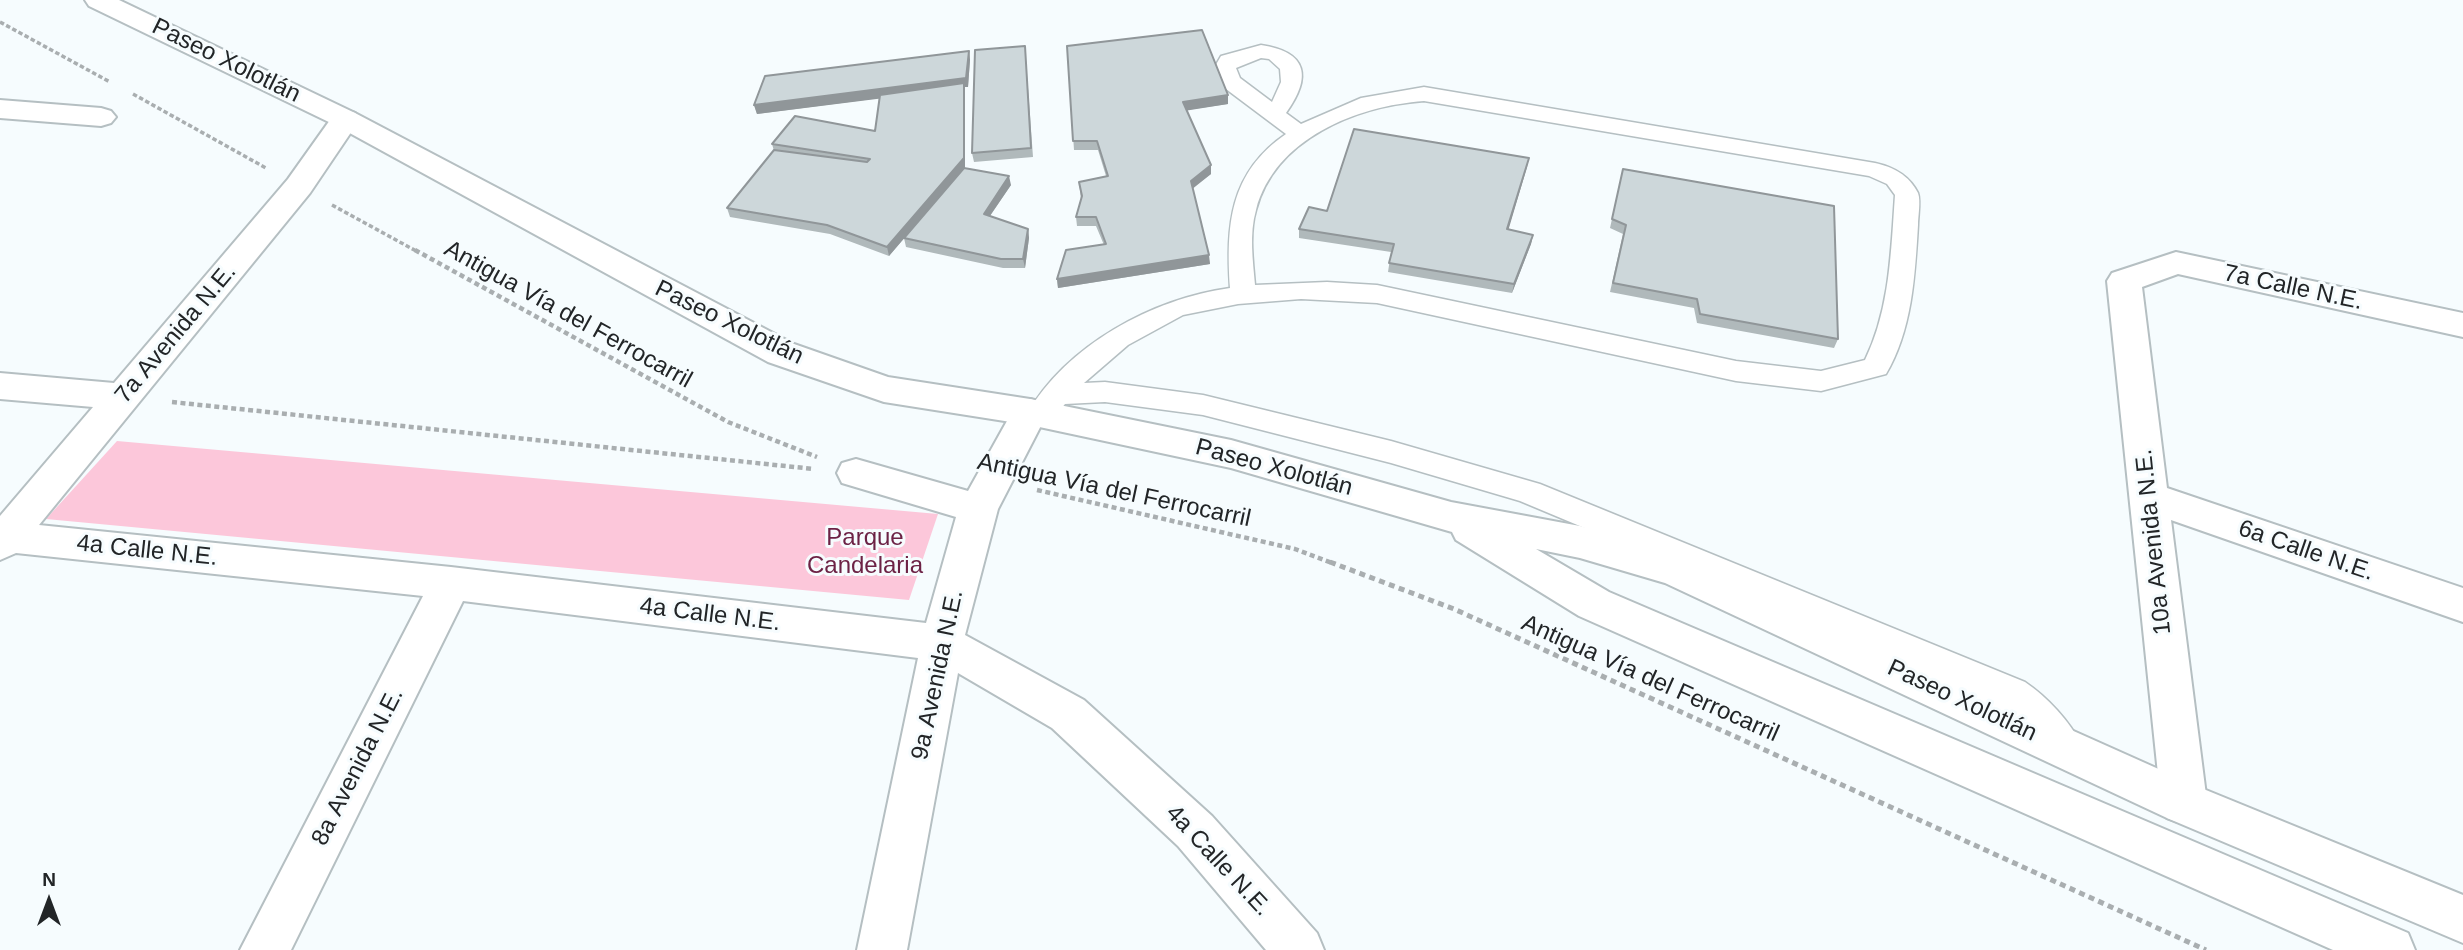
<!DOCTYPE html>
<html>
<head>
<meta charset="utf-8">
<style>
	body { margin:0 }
	#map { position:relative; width:2463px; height:950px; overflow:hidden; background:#f6fcfe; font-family:Arial,sans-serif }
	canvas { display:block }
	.north { position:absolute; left:14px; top:866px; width:70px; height:70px; -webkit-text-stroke:5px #f6fcfe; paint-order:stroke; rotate:0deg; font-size:19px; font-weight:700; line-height:28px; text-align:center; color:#222527 }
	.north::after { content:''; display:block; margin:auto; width:24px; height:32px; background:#222527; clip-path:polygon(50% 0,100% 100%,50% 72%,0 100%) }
</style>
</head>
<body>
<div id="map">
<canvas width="2463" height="950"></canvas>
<div class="north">N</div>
</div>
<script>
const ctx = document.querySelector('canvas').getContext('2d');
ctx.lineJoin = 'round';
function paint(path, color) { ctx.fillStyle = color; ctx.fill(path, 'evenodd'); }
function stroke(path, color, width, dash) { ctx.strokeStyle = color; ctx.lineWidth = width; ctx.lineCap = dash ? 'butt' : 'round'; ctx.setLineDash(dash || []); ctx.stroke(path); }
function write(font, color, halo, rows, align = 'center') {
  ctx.font = font + ' Arial,sans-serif'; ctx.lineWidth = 6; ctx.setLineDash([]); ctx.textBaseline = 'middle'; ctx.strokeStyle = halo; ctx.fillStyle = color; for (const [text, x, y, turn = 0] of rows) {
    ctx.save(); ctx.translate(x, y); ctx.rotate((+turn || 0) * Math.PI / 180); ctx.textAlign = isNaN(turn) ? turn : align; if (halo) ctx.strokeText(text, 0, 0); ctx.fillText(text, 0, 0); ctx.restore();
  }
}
paint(new Path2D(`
	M117 441 938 514 909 600 46 519Z`), '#fcc7da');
const lane = new Path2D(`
	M1261 45C1308 52 1312 77 1286 113L1301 124 1361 98 1424 87 1875 163C1893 167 1909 175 1918 193 1921 201 1918 216 1918 225 1915 276 1912 330 1886 374L1821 391 1736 381 1377 303 1301 299 1238 304 1183 315 1128 345 1084 383 1105 382 1203 395 1391 441 1540 484 2025 682C2047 697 2070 721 2082 746L2076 757C2046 768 2027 721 2001 702L1520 501 1391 463 1203 415 1105 402 1065 404C1054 417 1049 426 1031 421L1027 414C1067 345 1152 299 1230 288 1226 226 1229 173 1286 134L1222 86 1214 68 1221 56ZM1261 58 1269 59 1280 69 1281 82 1272 102 1240 78 1236 68ZM1424 101 1869 176 1887 184 1895 195C1891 251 1890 309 1865 360L1821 371 1736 361 1377 285 1327 282 1255 285C1253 261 1249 234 1256 210 1275 138 1357 106 1424 101Z`);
const street = new Path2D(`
	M0 100 101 108 111 111 116 117 111 123 101 126 0 118Z
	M345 110 355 113 360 119 310 193 39 525 451 567 926 623 956 517 842 483 837 473 842 463 856 459 968 491 1017 403 1030 399 1043 403 1048 412 998 509 965 635 1084 700 1212 816 1317 933 1324 950H1266L1178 846 1052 728 958 673 907 950H857L918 658 463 601 291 950H240L423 596 16 553 0 560V516L93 407 0 399V373L114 383 288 179 335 113Z
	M2176 252 2463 313V337L2178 274 2142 287 2167 488 2463 588V622L2171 520 2207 803 2201 818 2184 824 2167 818 2161 803 2107 281 2112 273Z`);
const secondary = new Path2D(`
	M85 0H119L355 113 794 344 888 377 1030 399 1231 440 1451 502 1580 526 1691 560 2201 788 2463 895V943L2167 818 1665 583 1580 558 1536 549 1609 592 2408 933 2415 950H2333L1579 616 1456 540 1452 532 1231 468 1030 425 884 402 768 362 335 125 89 6Z`);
stroke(lane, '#b5bfc2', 3);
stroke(street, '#b5bfc2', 4);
stroke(secondary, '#b5bfc2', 4);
stroke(new Path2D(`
	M0 22 110 82
	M133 94 266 168
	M332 205 418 252`), '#a9aeb0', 3.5, [4.5, 2.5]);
stroke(new Path2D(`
	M415 250 728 422 817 457
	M172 402 814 469
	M1037 490 1295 549 1335 564`), '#a9aeb0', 4.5, [5, 3.5]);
stroke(new Path2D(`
	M1330 562 1454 609 2206 950`), '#a9aeb0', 5, [6, 4.5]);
paint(lane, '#fff');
paint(street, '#fff');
paint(secondary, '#fff');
paint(new Path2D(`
	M1025 46 1033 157 974 162 972 153Z
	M1067 46 1228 104 1187 110 1211 174 1192 188 1210 264 1058 288 1057 279 1104 245 1096 226H1077L1076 217 1081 199 1079 182 1106 176 1098 150H1074Z
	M969 51 970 60 968 87H965V167L964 168 1011 185 990 216 1028 229 1029 238 1025 268H1003L906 247 904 238 942 194 889 256 830 234 730 217 727 208 774 151 772 144 875 131 880 98 757 114 754 105Z
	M1529 158 1508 229 1533 235 1531 244 1512 293 1388 272 1391 252 1299 238V229L1327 211Z
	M1623 169 1838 339 1834 348 1697 323 1694 308 1610 292 1623 234 1610 228Z`), '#b0b9bb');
paint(new Path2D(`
	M969 51 970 60 968 87H965V167L889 256 887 247 964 88 757 114 754 105Z
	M1228 95V104L1184 111 1183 102Z
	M1529 158 1527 167 1506 238 1507 229Z
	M1211 165V174L1191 190V181Z
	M1009 176 1011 185 985 223 984 214Z
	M1028 229 1029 238 1025 268 1023 259Z
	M1533 235 1531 244 1512 293 1514 284Z
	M1209 255 1210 264 1058 288 1057 279Z`), '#909699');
const building = new Path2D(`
	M1202 30 1228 95 1183 102 1211 165 1191 181 1209 255 1057 279 1066 250 1106 244 1096 217H1076L1082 196 1079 182 1108 176 1097 141H1073L1067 46Z
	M1025 46 1031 148 972 153 975 50Z
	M969 51 966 78 754 105 765 76Z
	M964 83V158L887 247 827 225 727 208 774 150 867 162 870 159 772 144 795 116 875 131 880 95Z
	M1354 129 1529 158 1507 229 1533 235 1514 284 1389 263 1394 244 1299 229 1309 207 1327 211Z
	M964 168 1009 176 984 214 1028 229 1023 259H1001L904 238Z
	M1623 169 1834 206 1838 339 1700 314 1697 299 1613 283 1626 225 1612 219Z`);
paint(building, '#cdd7da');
stroke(building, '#909699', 2);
write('24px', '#222527', '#f6fcfe', [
	["Paseo Xolotlán",226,61,26],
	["7a Calle N.E.",2293,288,12],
	["Antigua Vía del Ferrocarril",568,315,29],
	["Paseo Xolotlán",729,323,26],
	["7a Avenida N.E.",176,334,-50],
	["Paseo Xolotlán",1274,468,15],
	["Antigua Vía del Ferrocarril",1114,491,12],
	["10a Avenida N.E.",2154,542,-96],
	["4a Calle N.E.",147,551,6],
	["6a Calle N.E.",2306,551,19],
	["4a Calle N.E.",710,615,7],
	["9a Avenida N.E.",938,675,-78],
	["Antigua Vía del Ferrocarril",1650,679,24],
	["Paseo Xolotlán",1962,701,25],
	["8a Avenida N.E.",358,767,-63],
	["4a Calle N.E.",1218,861,47]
]);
write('24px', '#6c2245', '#f6fcfe', [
	["Parque",865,538],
	["Candelaria",865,566]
]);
</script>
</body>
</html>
